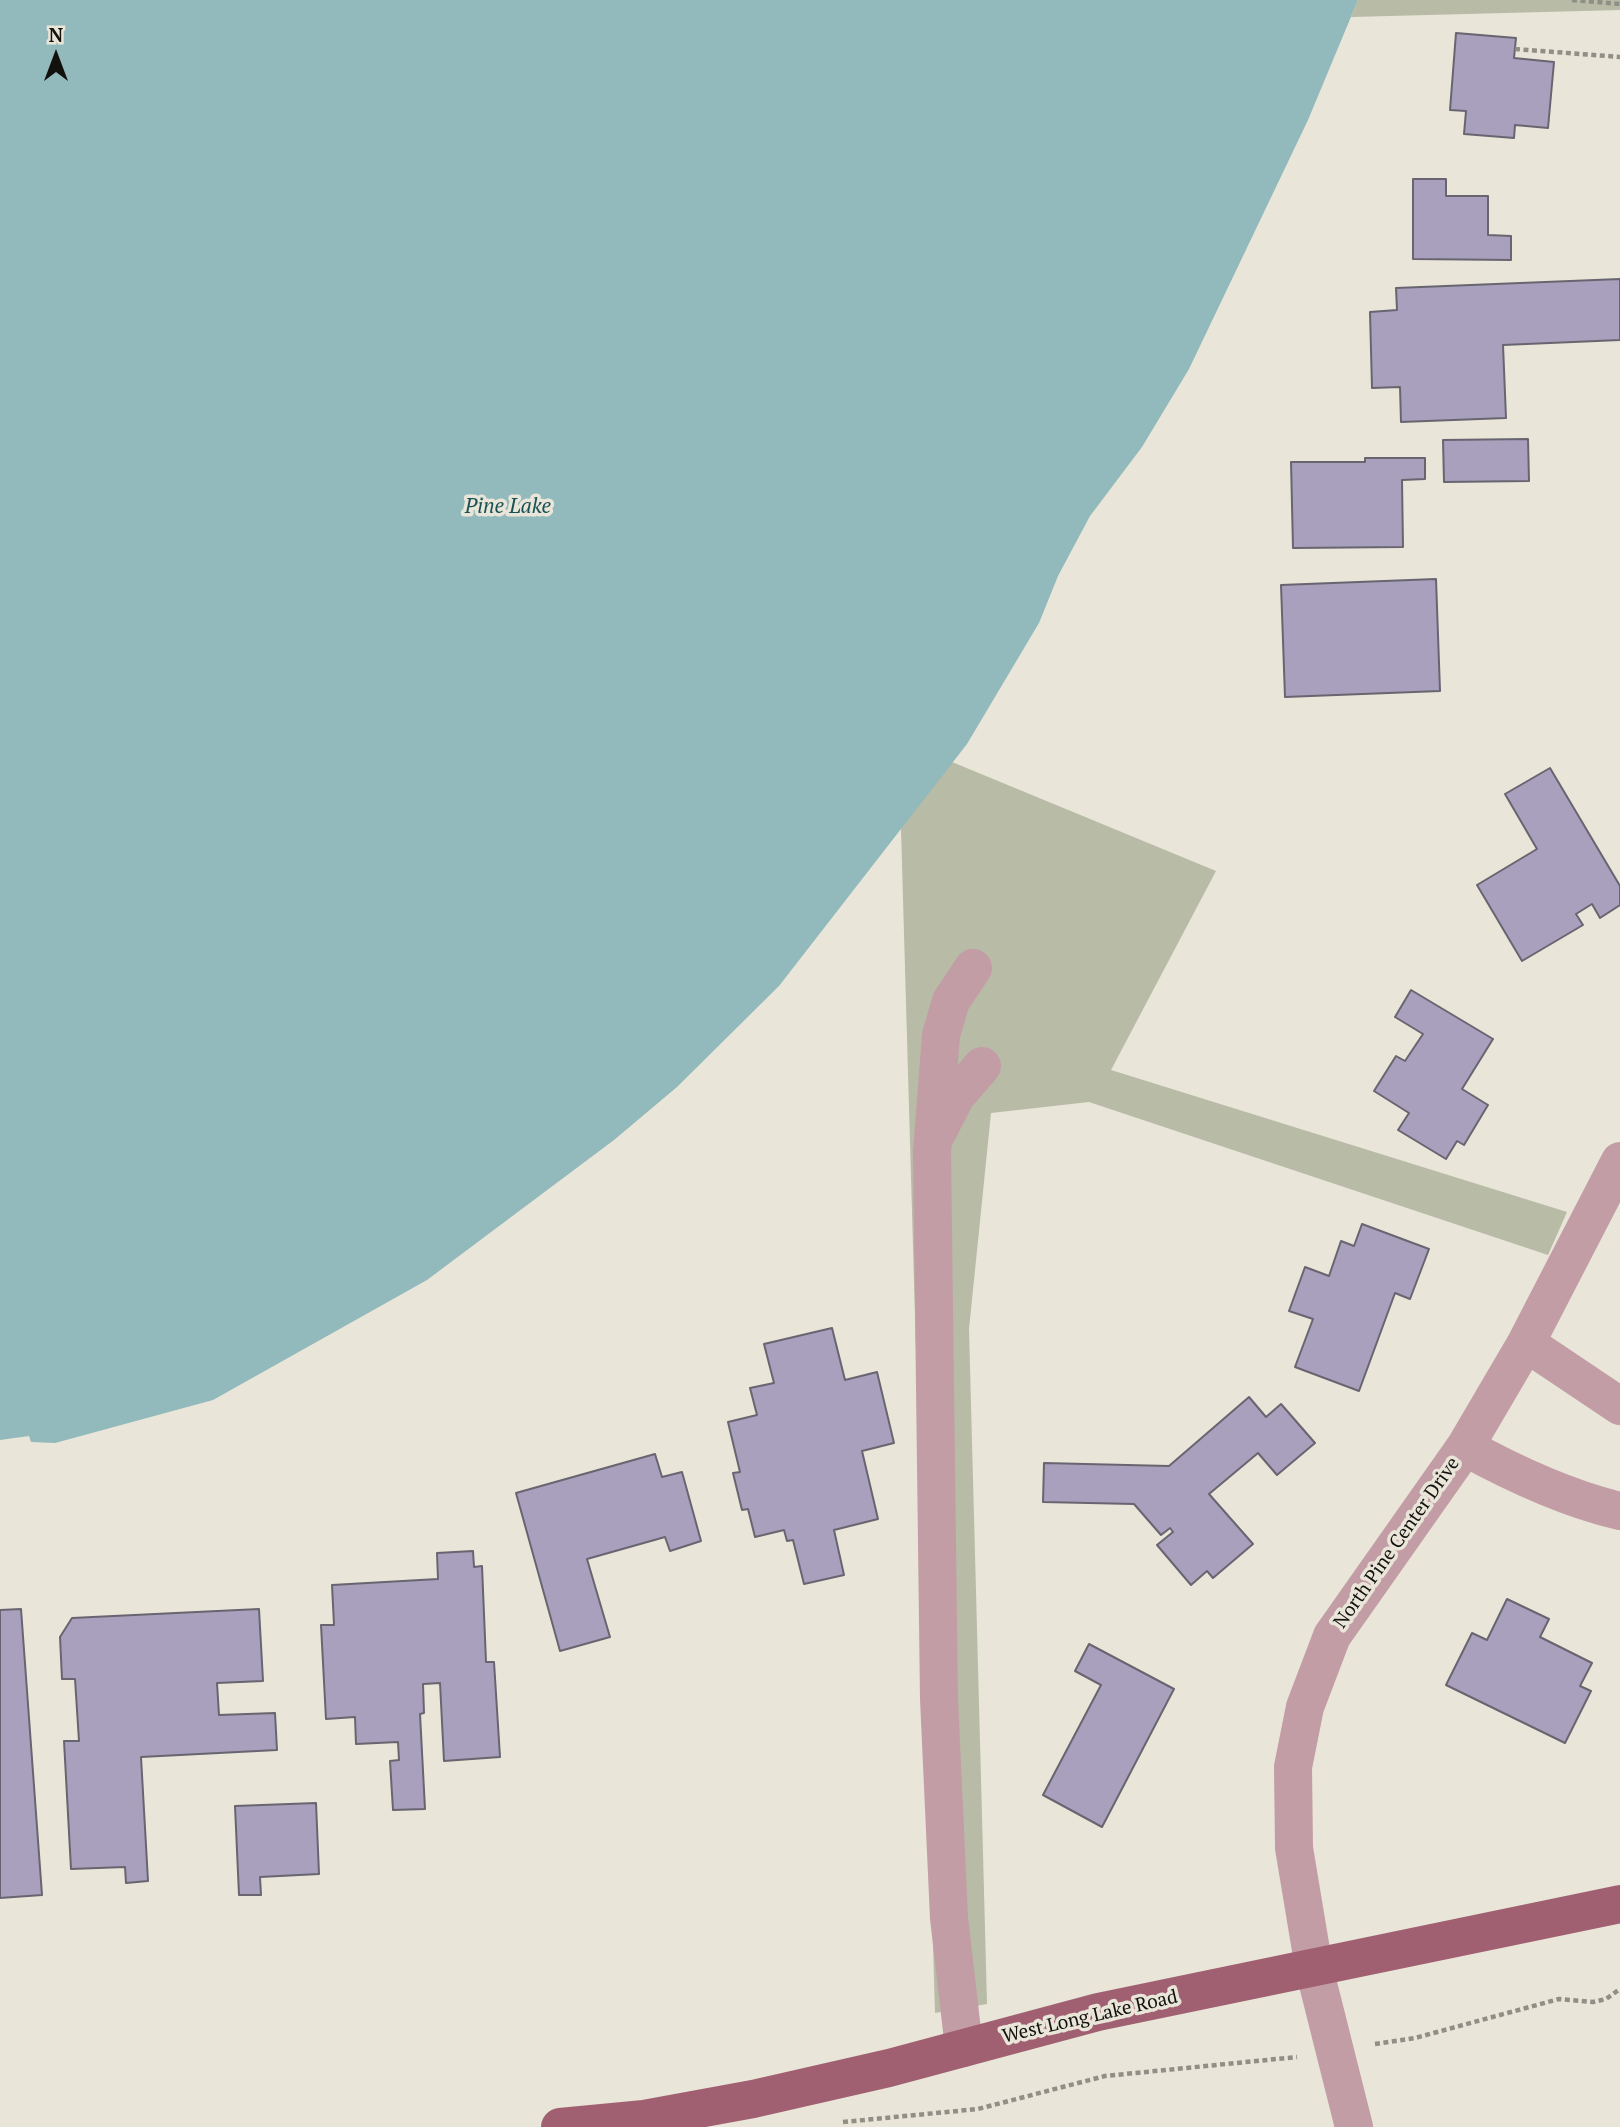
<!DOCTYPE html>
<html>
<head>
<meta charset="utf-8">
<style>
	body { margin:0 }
	#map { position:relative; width:1620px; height:2127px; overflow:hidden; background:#e9e5d9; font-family:"PT Serif",serif }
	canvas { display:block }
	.north { position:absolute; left:21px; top:21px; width:70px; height:70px; -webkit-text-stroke:5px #e9e5d9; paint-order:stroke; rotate:0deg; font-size:19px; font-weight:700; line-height:28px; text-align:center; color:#12110d }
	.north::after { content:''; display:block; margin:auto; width:24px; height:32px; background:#12110d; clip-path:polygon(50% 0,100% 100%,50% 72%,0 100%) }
</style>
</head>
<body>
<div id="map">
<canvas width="1620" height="2127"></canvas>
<div class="north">N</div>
</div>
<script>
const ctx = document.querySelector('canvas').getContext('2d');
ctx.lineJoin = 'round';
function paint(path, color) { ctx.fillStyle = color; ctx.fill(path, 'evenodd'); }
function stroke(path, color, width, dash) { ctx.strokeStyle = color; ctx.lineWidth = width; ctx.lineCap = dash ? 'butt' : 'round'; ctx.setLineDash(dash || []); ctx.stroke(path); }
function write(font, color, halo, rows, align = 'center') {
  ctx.font = font + ' "PT Serif",serif'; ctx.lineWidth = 7; ctx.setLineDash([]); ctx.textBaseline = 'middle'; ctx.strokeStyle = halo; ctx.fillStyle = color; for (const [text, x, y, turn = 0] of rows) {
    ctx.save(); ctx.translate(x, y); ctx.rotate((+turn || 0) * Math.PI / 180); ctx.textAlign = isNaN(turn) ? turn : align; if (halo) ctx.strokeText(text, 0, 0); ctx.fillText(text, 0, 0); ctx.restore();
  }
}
paint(new Path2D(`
	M1358 0H1620V10L1351 17Z
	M899 759 952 762 1216 871 1111 1070 1567 1212 1548 1255 1089 1102 991 1113 969 1329 987 2004 935 2013Z`), '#b8bba5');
paint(new Path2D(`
	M0 0H1358L1308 120 1189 369 1142 447 1090 516 1058 576 1039 623 967 744 779 986 677 1087 614 1140 427 1280 213 1400 55 1443 31 1442 29 1436 0 1440Z`), '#92b9bb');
const building = new Path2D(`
	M1456 33 1516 38 1514 58 1554 62 1548 128 1515 125 1514 138 1464 134 1466 111 1450 110Z
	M1413 179H1446V196H1488V235L1511 236V260L1413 259Z
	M1620 279V340L1503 345 1506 418 1401 422 1400 387 1372 388 1370 312 1397 310 1396 288Z
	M1528 439 1529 481 1444 482 1443 440Z
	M1365 458H1425V479L1402 480 1403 547 1293 548 1291 462H1365Z
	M1436 579 1440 691 1285 697 1281 585Z
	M1550 768 1620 886V905L1600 918 1592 904 1576 914 1583 925 1522 961 1477 885 1537 849 1505 794Z
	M1411 990 1493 1039 1462 1089 1488 1105 1464 1145 1457 1141 1446 1159 1398 1130 1409 1113 1374 1091 1396 1056 1405 1061 1423 1034 1395 1017Z
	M1362 1224 1429 1249 1410 1299 1395 1293 1359 1391 1295 1367 1313 1319 1289 1311 1305 1267 1329 1276 1341 1241 1354 1246Z
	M832 1328 845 1380 877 1372 894 1443 862 1451 878 1519 834 1530 844 1575 804 1584 793 1540 787 1541 784 1530 755 1537 748 1509 742 1510 733 1473 740 1472 728 1422 757 1415 750 1388 774 1383 764 1344Z
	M1249 1397 1266 1417 1281 1404 1315 1443 1277 1475 1258 1453 1209 1494 1253 1544 1213 1578 1207 1571 1191 1585 1157 1545 1173 1532 1170 1528 1161 1535 1134 1504 1043 1502 1044 1463 1169 1466Z
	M655 1454 662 1477 682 1472 701 1541 670 1551 665 1537 587 1559 610 1637 560 1651 516 1493Z
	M473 1551 474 1567 482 1566 486 1662H494L500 1757 444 1761 440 1683 423 1684 424 1713 420 1714 425 1809 393 1810 390 1761 399 1760 398 1742 356 1744 355 1717 326 1719 321 1625H334L332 1585 438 1579 437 1553Z
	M1507 1599 1549 1619 1540 1637 1592 1663 1580 1686 1591 1691 1565 1743 1446 1685 1472 1633 1487 1640Z
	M21 1609 42 1895 0 1898V1610Z
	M259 1609 263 1681 217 1683 219 1715 275 1713 277 1750 141 1757 148 1881 126 1883 125 1867 71 1869 64 1741H79L75 1679H62L60 1637 72 1618Z
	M1089 1644 1174 1689 1102 1827 1043 1795 1101 1685 1075 1671Z
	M316 1803 319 1874 260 1877 261 1895H239L235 1806Z`);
paint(building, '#a9a0bd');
stroke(building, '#686570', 2);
stroke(new Path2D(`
	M1572 0 1620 4
	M1515 49 1620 57
	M1375 2044 1415 2038 1559 1999 1593 2002 1606 1999 1620 1989
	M843 2122 978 2109 1105 2076 1297 2057`), '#908e85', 4.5, [5, 3.5]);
stroke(new Path2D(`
	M937 1133 956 1096 982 1066
	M1526 1343 1620 1406
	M1465 1447C1514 1474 1565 1498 1620 1511
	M964 2048 949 1918 939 1699 932 1152 941 1035 951 1001 973 968
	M1354 2127 1314 1968 1294 1848 1293 1767 1305 1707 1332 1636 1465 1447 1526 1343 1620 1161`), '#c39da5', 38);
stroke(new Path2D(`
	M560 2127 644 2119 753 2099 889 2068 1098 2012 1620 1904`), '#a06071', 38);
write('19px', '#12110d', '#e9e5d9', [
	["North Pine Center Drive",1397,1543,-55],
	["West Long Lake Road",1090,2017,-13]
]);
write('italic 21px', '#195255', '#e9e5d9', [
	["Pine Lake",508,507]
]);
</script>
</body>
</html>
